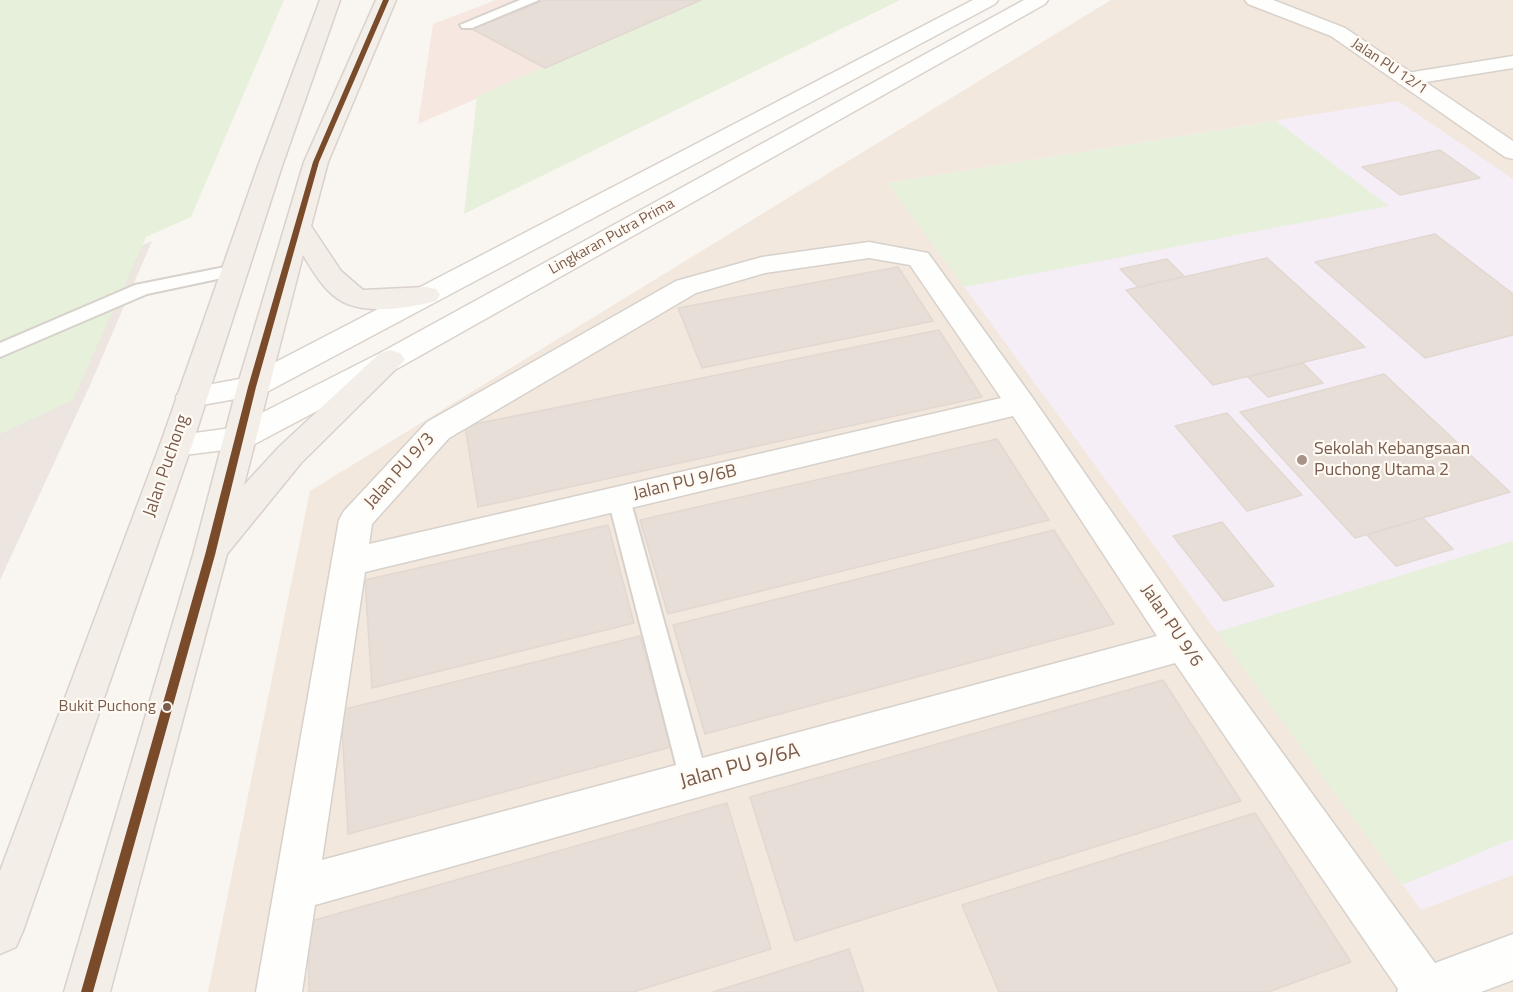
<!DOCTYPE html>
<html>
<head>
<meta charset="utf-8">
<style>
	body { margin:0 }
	canvas { display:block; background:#f9f5f0 }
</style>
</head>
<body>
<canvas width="1513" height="992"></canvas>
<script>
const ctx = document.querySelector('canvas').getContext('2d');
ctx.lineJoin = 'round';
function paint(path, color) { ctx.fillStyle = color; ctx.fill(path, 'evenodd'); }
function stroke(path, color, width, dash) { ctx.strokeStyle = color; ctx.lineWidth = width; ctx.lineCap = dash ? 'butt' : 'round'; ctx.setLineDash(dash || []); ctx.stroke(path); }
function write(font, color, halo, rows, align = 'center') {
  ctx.font = font + ' "Titillium Web",sans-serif'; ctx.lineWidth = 4.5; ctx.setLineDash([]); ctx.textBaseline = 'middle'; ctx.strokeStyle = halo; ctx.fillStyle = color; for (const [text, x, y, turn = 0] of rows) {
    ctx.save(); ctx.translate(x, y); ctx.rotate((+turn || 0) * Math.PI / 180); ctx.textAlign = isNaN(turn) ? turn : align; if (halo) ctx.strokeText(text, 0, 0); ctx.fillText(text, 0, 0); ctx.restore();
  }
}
paint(new Path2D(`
	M1111 0H1513V992H208L310 491Z`), '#f2e8de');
paint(new Path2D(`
	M496 0H704L418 124 433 24Z`), '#f6e8e1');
paint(new Path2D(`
	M152 241 91 383 0 580V307Z`), '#ede5e0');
paint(new Path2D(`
	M1398 101 1513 179V875L1421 910 888 183Z`), '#f6eef6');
paint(new Path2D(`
	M0 0H284L191 217 146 237 73 400 0 434Z
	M699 0H900L464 214 477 96Z
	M1276 121 1389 206 964 287 888 183Z
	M1513 541V839L1402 885 1217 632Z`), '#e7f0db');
const building = new Path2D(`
	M545 0H701L545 68 472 29Z
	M1440 150 1480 178 1400 195 1362 167Z
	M1435 234 1513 294V335L1425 358 1315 262Z
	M1267 258 1365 347 1213 385 1126 290Z
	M1167 259 1184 276 1138 287 1120 269Z
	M898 267 933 321 702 368 678 308Z
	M939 330 982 397 478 507 465 426Z
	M1303 363 1323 383 1268 397 1248 377Z
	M1384 374 1510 492 1355 538 1240 412Z
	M1227 413 1302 495 1247 511 1175 426Z
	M997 439 1049 520 668 614 640 520Z
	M1423 518 1453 549 1396 566 1367 535Z
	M1222 522 1274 586 1224 601 1173 536Z
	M608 525 634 623 372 688 365 580Z
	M1054 530 1114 624 705 734 673 625Z
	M640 636 671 747 348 834 341 710Z
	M1163 680 1241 801 795 941 750 797Z
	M727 803 771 949 633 992H309L308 922Z
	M1255 813 1351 962 1268 992H999L962 905Z
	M849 949 864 992H713Z`);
paint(building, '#e6ded7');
stroke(building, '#e2d8d2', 1.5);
const lane = new Path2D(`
	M520 0H539L472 28H462L460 25Z
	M235 265 241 266 244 270 241 274 147 294 0 357V343L135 285Z
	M619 491 627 493 630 499 708 780 704 789 694 793 684 789 680 780 608 499 611 493Z`);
const street = new Path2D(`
	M1513 56V68L1407 85 1399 84 1396 79 1399 74 1407 73Z
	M869 242 928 253 1032 397 1196 634 1435 963 1513 934V980L1481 992H1397L1398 989 1175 663 315 905 302 992H256L339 520 344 511 427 422 676 281 762 257ZM869 258 910 265 1001 398 369 544 372 524 449 438 696 293 765 273ZM1013 416 1157 636 322 860 365 572Z`);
const secondary = new Path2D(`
	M973 0H998L995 4 263 394 191 407 180 404 176 397 180 390 245 378Z
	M1024 0H1048L1045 4 400 367 249 447 176 456 165 453 160 445 165 437 232 428 380 353Z
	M1245 0H1273L1345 28 1513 141V159L1505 157 1331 36 1248 4Z`);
const primary = new Path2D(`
	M320 0H340L281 169 192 445 23 931 16 947 0 954V871L160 445 257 169Z
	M376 0H396L328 162 311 226 341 271 363 290 426 287 436 289 440 295 436 301C409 308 363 316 338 299 323 289 312 270 303 255L244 485 279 447 380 353 390 350 400 353 405 360 301 463 227 554 110 992H64L193 555 237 387 304 162Z`);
stroke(lane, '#d7d1cb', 4);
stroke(street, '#d7d1cb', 3);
stroke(secondary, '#d9d2cb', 3);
stroke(primary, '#dad1cc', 3);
paint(lane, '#fefefd');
paint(street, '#fefefd');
paint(secondary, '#fefefd');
paint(primary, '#f3eee8');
paint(new Path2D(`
	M383 0H389L319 162 256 387 215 555 93 992H81L205 555 248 387 313 162Z`), '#7a4b2a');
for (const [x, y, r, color] of [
	[1302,460,6,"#a69286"],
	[167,707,5,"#7a5c4d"]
]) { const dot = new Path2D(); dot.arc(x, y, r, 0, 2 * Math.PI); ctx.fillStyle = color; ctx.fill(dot); stroke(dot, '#fffaf3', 2); }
write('15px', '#7a5c4d', '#fffaf3', [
	["Jalan PU 12/1",1389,67,34],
	["Lingkaran Putra Prima",612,237,-29]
]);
write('16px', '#7a5c4d', '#fffaf3', [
	["Bukit Puchong",156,707]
], 'right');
write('18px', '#7a5c4d', '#fffaf3', [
	["Sekolah Kebangsaan",1314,450],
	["Puchong Utama 2",1314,471]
], 'left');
write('18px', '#7a5c4d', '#fffaf3', [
	["Jalan Puchong",167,466,-71],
	["Jalan PU 9/3",400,471,-48],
	["Jalan PU 9/6B",685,483,-13],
	["Jalan PU 9/6",1171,626,56]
]);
write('21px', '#7a5c4d', '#fffaf3', [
	["Jalan PU 9/6A",740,767,-15]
]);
</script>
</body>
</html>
